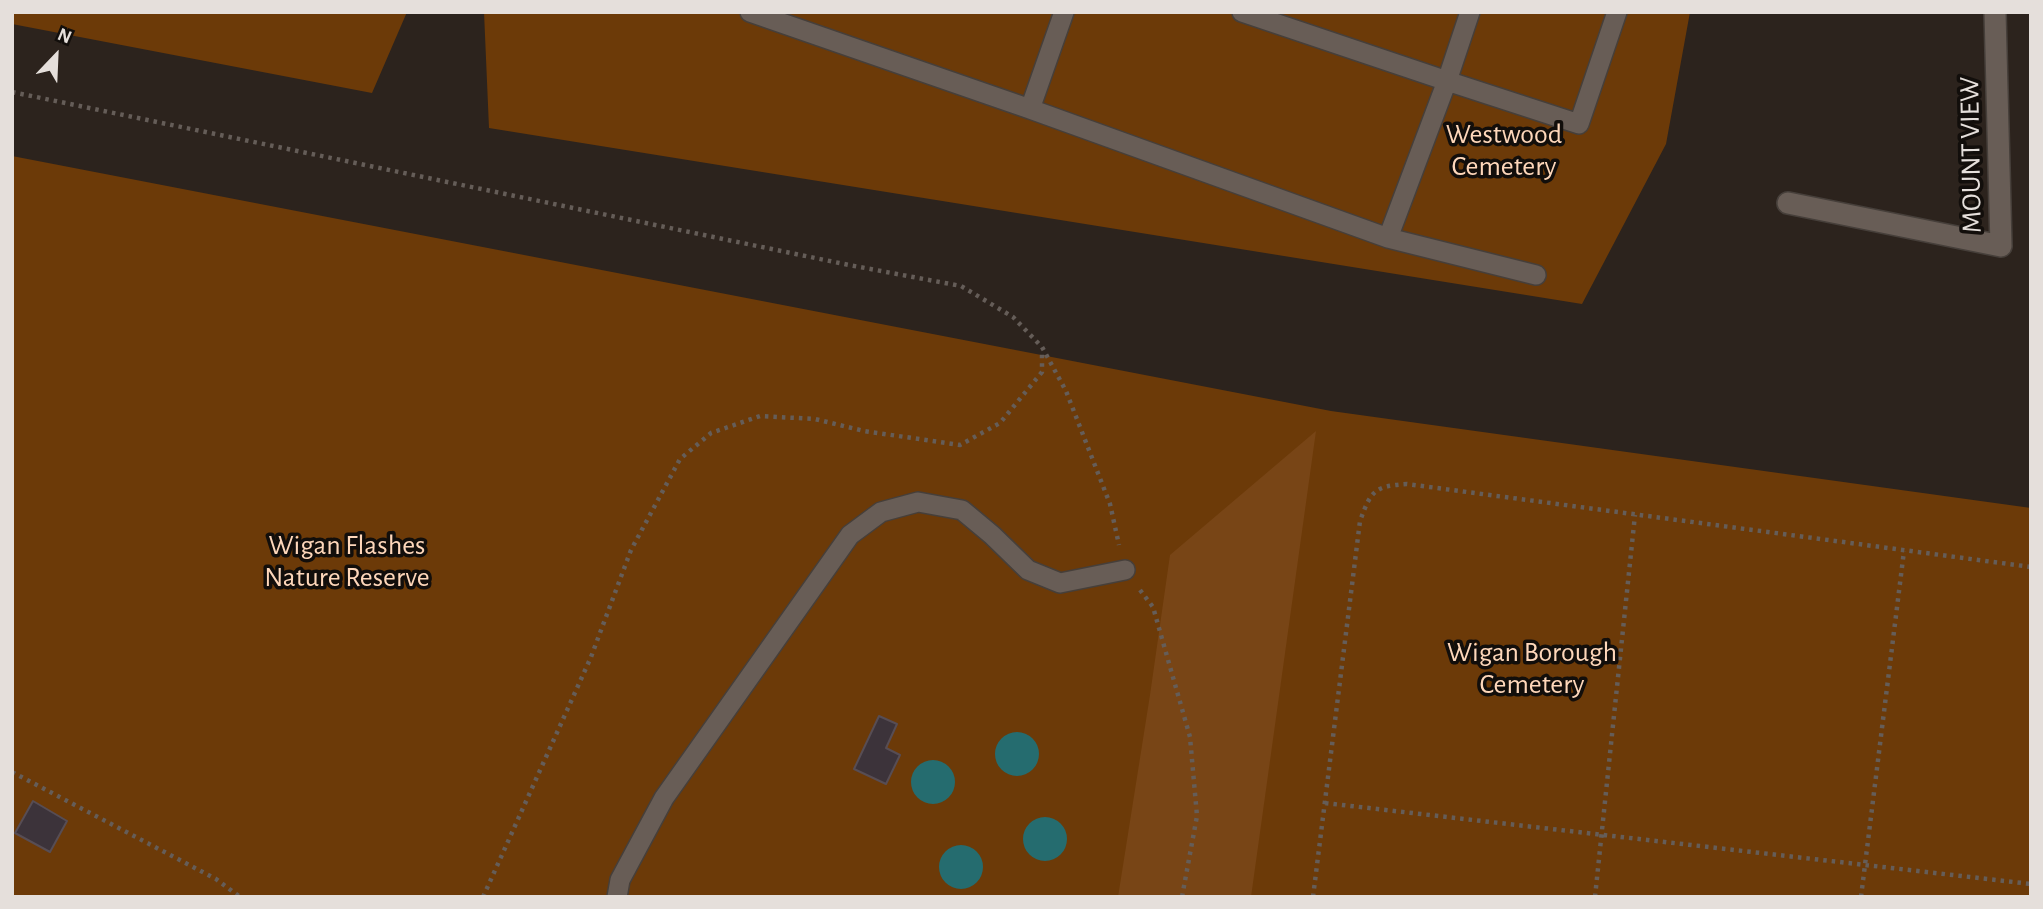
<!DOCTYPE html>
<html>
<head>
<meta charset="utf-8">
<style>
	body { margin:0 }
	#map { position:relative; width:2043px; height:909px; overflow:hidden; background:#2c231d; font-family:"Alegreya Sans",sans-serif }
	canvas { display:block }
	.frame { position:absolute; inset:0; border:14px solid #e5dfdb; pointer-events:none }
	.north { position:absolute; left:21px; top:21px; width:70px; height:70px; -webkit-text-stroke:5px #120e0b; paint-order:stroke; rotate:23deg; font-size:19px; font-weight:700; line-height:28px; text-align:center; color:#e5dfdb }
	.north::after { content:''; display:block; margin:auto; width:24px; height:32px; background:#e5dfdb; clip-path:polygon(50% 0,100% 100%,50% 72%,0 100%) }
</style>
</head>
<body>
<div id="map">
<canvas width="2043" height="909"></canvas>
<div class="frame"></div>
<div class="north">N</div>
</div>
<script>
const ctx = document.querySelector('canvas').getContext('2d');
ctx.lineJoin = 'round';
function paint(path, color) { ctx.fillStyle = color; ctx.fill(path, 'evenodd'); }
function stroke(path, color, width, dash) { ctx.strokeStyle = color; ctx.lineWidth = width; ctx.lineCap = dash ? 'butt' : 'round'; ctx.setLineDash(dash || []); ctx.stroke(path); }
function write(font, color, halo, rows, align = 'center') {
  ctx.font = font + ' "Alegreya Sans",sans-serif'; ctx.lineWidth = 7; ctx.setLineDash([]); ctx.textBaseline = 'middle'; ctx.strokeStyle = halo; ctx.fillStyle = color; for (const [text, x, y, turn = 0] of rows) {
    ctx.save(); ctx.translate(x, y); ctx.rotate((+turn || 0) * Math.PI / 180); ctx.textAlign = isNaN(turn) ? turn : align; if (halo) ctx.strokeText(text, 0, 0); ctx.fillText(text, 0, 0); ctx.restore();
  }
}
paint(new Path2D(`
	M12 12H407L372 93 12 24Z
	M484 12H1690L1666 144 1582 304 489 128Z
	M12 156 1331 411 2031 508V897H12Z`), '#6c3a08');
paint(new Path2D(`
	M1316 431 1251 897H1118L1150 695 1170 555Z`), '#784516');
paint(new Path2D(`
	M995 754a22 22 0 1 1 44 0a22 22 0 1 1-44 0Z
	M911 782a22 22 0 1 1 44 0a22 22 0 1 1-44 0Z
	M1023 839a22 22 0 1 1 44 0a22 22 0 1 1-44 0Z
	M939 867a22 22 0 1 1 44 0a22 22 0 1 1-44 0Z`), '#256c6f');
const building = new Path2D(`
	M879 716 897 724 886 748 900 755 886 784 854 769Z
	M33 801 67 821 50 852 15 833Z`);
paint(building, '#3c333a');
stroke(building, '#574d54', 2);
const lane = new Path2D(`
	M750 12 773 20
	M776 12 773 20 1030 109
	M1064 12 1030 109 1388 238 1447 81 1579 124 1617 12
	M1242 12 1447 81 1470 12
	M1388 238 1536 275
	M617 897 620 880 664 798 850 535 881 512 918 502 962 510 992 535 1028 570 1060 583 1125 570`);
const street = new Path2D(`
	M1788 203 2001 246 1995 12`);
stroke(lane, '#463f3a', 22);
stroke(street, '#463f3a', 24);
stroke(new Path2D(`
	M12 92 849 265 961 286 1013 317 1042 347 1066 391 1110 504 1119 545
	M1140 590 1153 607 1190 737 1197 816 1182 897
	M12 772 216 879 240 897
	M1325 803 2031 884
	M483 897 591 657 631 550 680 459 711 433 760 416 815 419 864 431 960 445 1000 423 1042 372V350
	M1313 897 1360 521C1371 491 1374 486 1407 484L2031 567
	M1595 897 1635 515
	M1861 897 1904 551`), '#655d58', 4.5, [3.5, 5]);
stroke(lane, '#685d56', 19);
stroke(street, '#685d56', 21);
write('28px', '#fed7ba', '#120e0b', [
	["Westwood",1504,135],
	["Cemetery",1504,167],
	["Wigan Flashes",347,546],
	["Nature Reserve",347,578],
	["Wigan Borough",1532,653],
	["Cemetery",1532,685]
]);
write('28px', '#e5dfdb', '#120e0b', [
	["MOUNT VIEW",1971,155,-91]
]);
</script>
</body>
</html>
